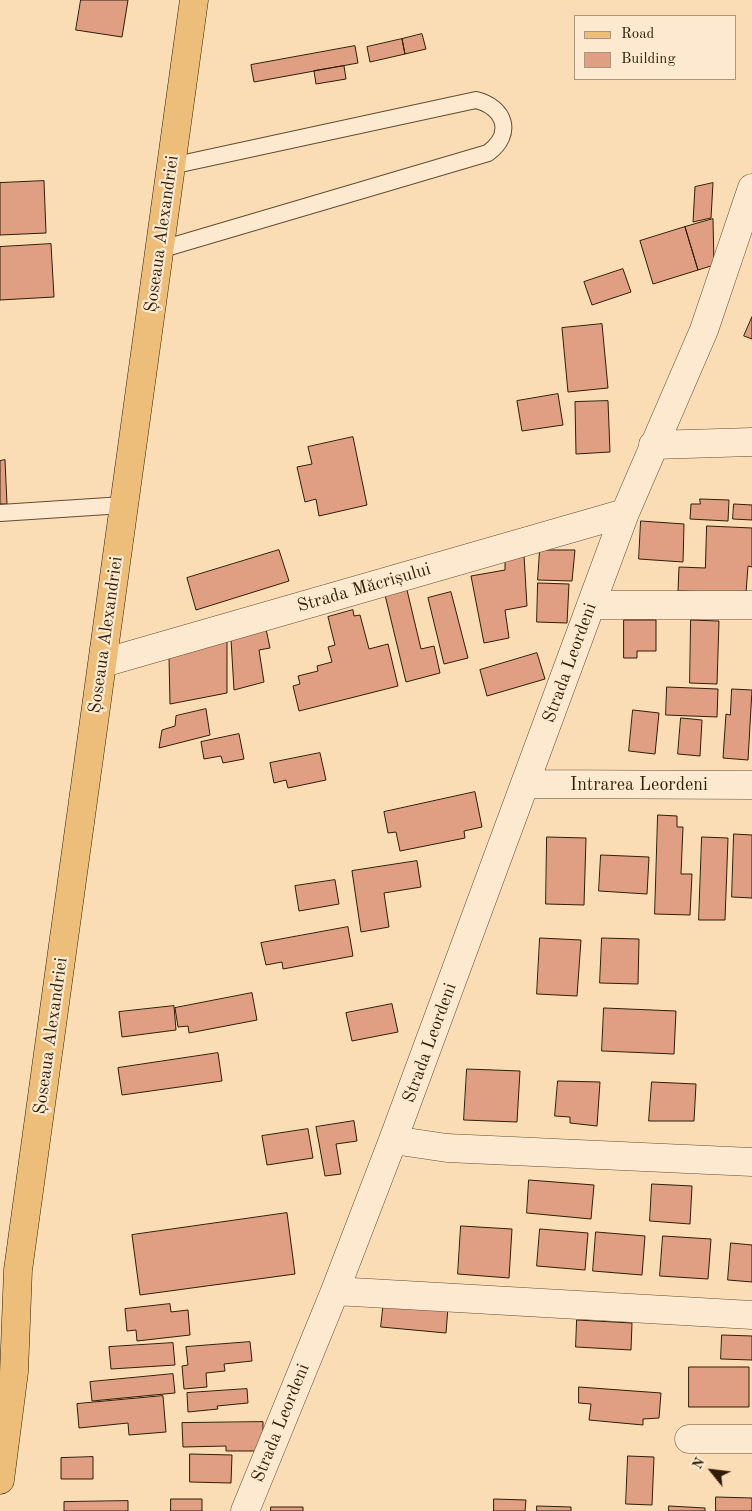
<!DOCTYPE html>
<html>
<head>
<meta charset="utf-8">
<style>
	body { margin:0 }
	#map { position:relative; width:752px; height:1511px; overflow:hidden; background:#faddb5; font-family:"Old Standard TT",serif }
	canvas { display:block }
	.legend { position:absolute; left:574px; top:15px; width:162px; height:65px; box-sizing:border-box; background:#fce9cf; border:1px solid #aa977f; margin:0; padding:6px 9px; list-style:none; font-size:15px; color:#2f1d08 }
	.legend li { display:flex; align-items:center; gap:10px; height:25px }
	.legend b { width:25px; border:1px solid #aa977f }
	.north { position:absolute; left:687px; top:1446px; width:50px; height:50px; -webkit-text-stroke:4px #fce9cf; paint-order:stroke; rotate:299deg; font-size:14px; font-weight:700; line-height:20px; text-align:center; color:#2f1d08 }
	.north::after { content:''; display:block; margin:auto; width:18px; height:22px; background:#2f1d08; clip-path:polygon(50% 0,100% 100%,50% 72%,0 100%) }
</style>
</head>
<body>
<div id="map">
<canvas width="752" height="1511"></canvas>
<ul class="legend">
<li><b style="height:6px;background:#edbe7a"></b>Road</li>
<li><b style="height:14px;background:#e09f82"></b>Building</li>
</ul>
<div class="north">N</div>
</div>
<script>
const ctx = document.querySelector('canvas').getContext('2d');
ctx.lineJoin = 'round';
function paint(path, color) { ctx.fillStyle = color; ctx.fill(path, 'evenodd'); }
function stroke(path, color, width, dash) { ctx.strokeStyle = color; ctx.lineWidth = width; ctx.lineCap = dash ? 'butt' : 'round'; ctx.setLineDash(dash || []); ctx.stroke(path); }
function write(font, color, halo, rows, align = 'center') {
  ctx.font = font + ' "Old Standard TT",serif'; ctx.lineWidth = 4.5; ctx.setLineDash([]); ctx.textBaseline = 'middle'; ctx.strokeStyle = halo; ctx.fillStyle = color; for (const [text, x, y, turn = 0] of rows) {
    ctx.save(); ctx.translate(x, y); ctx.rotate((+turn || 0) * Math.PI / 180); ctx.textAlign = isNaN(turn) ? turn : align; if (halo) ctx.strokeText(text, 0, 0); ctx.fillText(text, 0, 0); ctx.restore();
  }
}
const building = new Path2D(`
	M81 0H128L122 37 76 30Z
	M422 34 426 49 405 54 402 39Z
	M402 39 405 54 370 62 367 47Z
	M355 46 358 63 254 82 251 65Z
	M344 66 346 79 316 84 314 71Z
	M44 181 46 233 0 235V183Z
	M713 183 711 218 693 222 695 187Z
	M713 219 714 265 698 270 685 227Z
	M685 227 698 270 653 284 640 241Z
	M51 244 54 297 0 300V247Z
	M623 269 631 292 592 305 584 282Z
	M752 317V339L744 336Z
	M602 324 608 388 568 392 562 328Z
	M558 394 563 425 522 431 517 401Z
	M608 401 610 452 576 454 575 402Z
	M353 437 367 505 319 516 316 499 305 502 297 467 312 464 308 447Z
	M5 460 7 504H0V461Z
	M700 499 729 500 728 521 690 519 691 504H700Z
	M734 504 752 505V520L733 519Z
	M641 521 684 524 683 562 639 559Z
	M707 526 752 528V567L748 566 746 593 678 591 679 567 705 568Z
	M279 550 289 581 196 610 187 578Z
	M540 550H575L572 581 538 580Z
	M524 555 527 606 505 610 509 638 484 643 471 576 505 570V559Z
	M538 583 569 584 567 623 537 622Z
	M407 590 421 649 434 646 440 673 406 682 385 595Z
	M451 592 468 658 444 664 428 598Z
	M353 610 354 616 360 615 369 649 388 644 398 686 299 711 293 686 300 684 298 676 318 671 317 666 332 662 328 647 335 645 328 617Z
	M624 620H656V651H637V658H624Z
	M691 620 719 621 717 684 690 683Z
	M266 629 270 648 259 650 264 682 234 690 231 639Z
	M227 639V693L170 704 169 657Z
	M537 653 545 679 487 696 480 670Z
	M667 687 718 689 717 717 666 715Z
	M732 689 752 690 748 760 723 758 726 714 730 715Z
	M206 709 210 735 159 748 162 730 175 726 176 716Z
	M633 710 659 713 655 754 629 751Z
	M681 718 702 720 700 756 678 754Z
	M239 734 244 759 223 763 221 756 204 759 201 742Z
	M320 753 326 780 288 788 286 780 274 783 270 763Z
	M475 792 482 827 464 831 465 838 400 851 396 832 388 833 384 812Z
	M658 815 677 816V827H683L681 874H692L690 915 655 914Z
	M734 834 752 835V898L732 897Z
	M547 837 586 838 584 905 546 904Z
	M702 837 728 838 725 920H699Z
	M601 855 649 857 647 894 599 891Z
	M417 861 421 887 384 893 389 927 361 932 352 871Z
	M335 880 339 904 299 911 295 886Z
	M348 927 353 956 283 969 282 962 266 965 261 943Z
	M540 938 581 940 577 996 537 994Z
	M602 938 639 939 638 984 600 983Z
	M252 993 257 1020 189 1033 188 1026 178 1027 175 1008Z
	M392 1004 398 1032 352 1041 346 1013Z
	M174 1006 176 1030 122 1037 119 1012Z
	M604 1008 676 1011 674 1054 602 1051Z
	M218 1053 222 1081 122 1095 118 1068Z
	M467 1069 520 1071 517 1122 464 1120Z
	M558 1081 600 1082 597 1126 570 1123V1117L555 1116Z
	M652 1082 696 1084 694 1121H649Z
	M354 1121 357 1141 336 1144 341 1174 325 1176 316 1127Z
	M308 1129 313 1158 267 1165 262 1136Z
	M529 1180 594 1185 591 1219 527 1213Z
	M652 1184 692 1186 690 1224 650 1221Z
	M287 1213 295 1274 140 1295 132 1235Z
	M461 1226 512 1229 509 1278 458 1274Z
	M540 1229 588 1233 585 1270 537 1266Z
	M596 1232 645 1236 642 1275 593 1271Z
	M663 1236 711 1239 708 1279 660 1276Z
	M731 1243 752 1245V1282L728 1280Z
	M384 1300 448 1307 446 1333 381 1327Z
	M170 1304 171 1312 188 1310 190 1335 137 1341 136 1330 127 1331 125 1309Z
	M577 1320 632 1323 631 1350 576 1347Z
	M722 1335 752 1336V1360L721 1359Z
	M250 1342 252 1361 224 1364 225 1371 206 1373 207 1387 184 1389 182 1366 188 1365 186 1347Z
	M173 1343 175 1365 111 1369 109 1347Z
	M689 1367H749V1407H689Z
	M173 1374 175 1393 92 1401 90 1382Z
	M579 1387 661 1393 659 1418 643 1419V1425L589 1420 591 1404 579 1403Z
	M247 1389 248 1403 217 1406 218 1409 188 1412 187 1393Z
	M163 1396 166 1432 129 1435 128 1423 79 1428 77 1404Z
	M263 1422V1451H226V1446L183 1447 182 1423Z
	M190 1454 232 1455 231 1483 190 1482Z
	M628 1456 654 1457 652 1505 626 1504Z
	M93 1457V1479H61V1458Z
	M716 1497 752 1498V1511H716Z
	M171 1499H202V1511H171Z
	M494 1499 526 1500 525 1511H494Z
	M128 1501V1511H64V1502Z
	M537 1506 571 1507V1511H537Z
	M669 1506 705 1508V1511H669Z
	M271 1507H303V1511H271Z`);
paint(building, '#e09f82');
stroke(building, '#2f1d08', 1);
const lane = new Path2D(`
	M159 250 488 153C514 134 505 107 476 100L171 166
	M0 513 123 505`);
const street = new Path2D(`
	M653 445 752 442
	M591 605H752
	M103 663 625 513
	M526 784 752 785
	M393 1140 447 1148 752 1162
	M335 1291 752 1315
	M689 1439H752
	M245 1511 335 1291 393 1140 625 513 704 330 752 188`);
const primary = new Path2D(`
	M0 1480 14 1372 18 1270 194 0`);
stroke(lane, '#624d33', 18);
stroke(street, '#624d33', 29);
stroke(primary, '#2f1d08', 29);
stroke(lane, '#fce9cf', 16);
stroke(street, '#fce9cf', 28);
stroke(primary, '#edbe7a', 28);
write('18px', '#2f1d08', '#fce9cf', [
	["Șoseaua Alexandriei",162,234,-82],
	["Strada Măcrișului",364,588,-16],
	["Șoseaua Alexandriei",106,635,-82],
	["Strada Leordeni",570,663,-70],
	["Intrarea Leordeni",639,785],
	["Șoseaua Alexandriei",51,1036,-82],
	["Strada Leordeni",430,1043,-70],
	["Strada Leordeni",281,1423,-68]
]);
</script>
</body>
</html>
